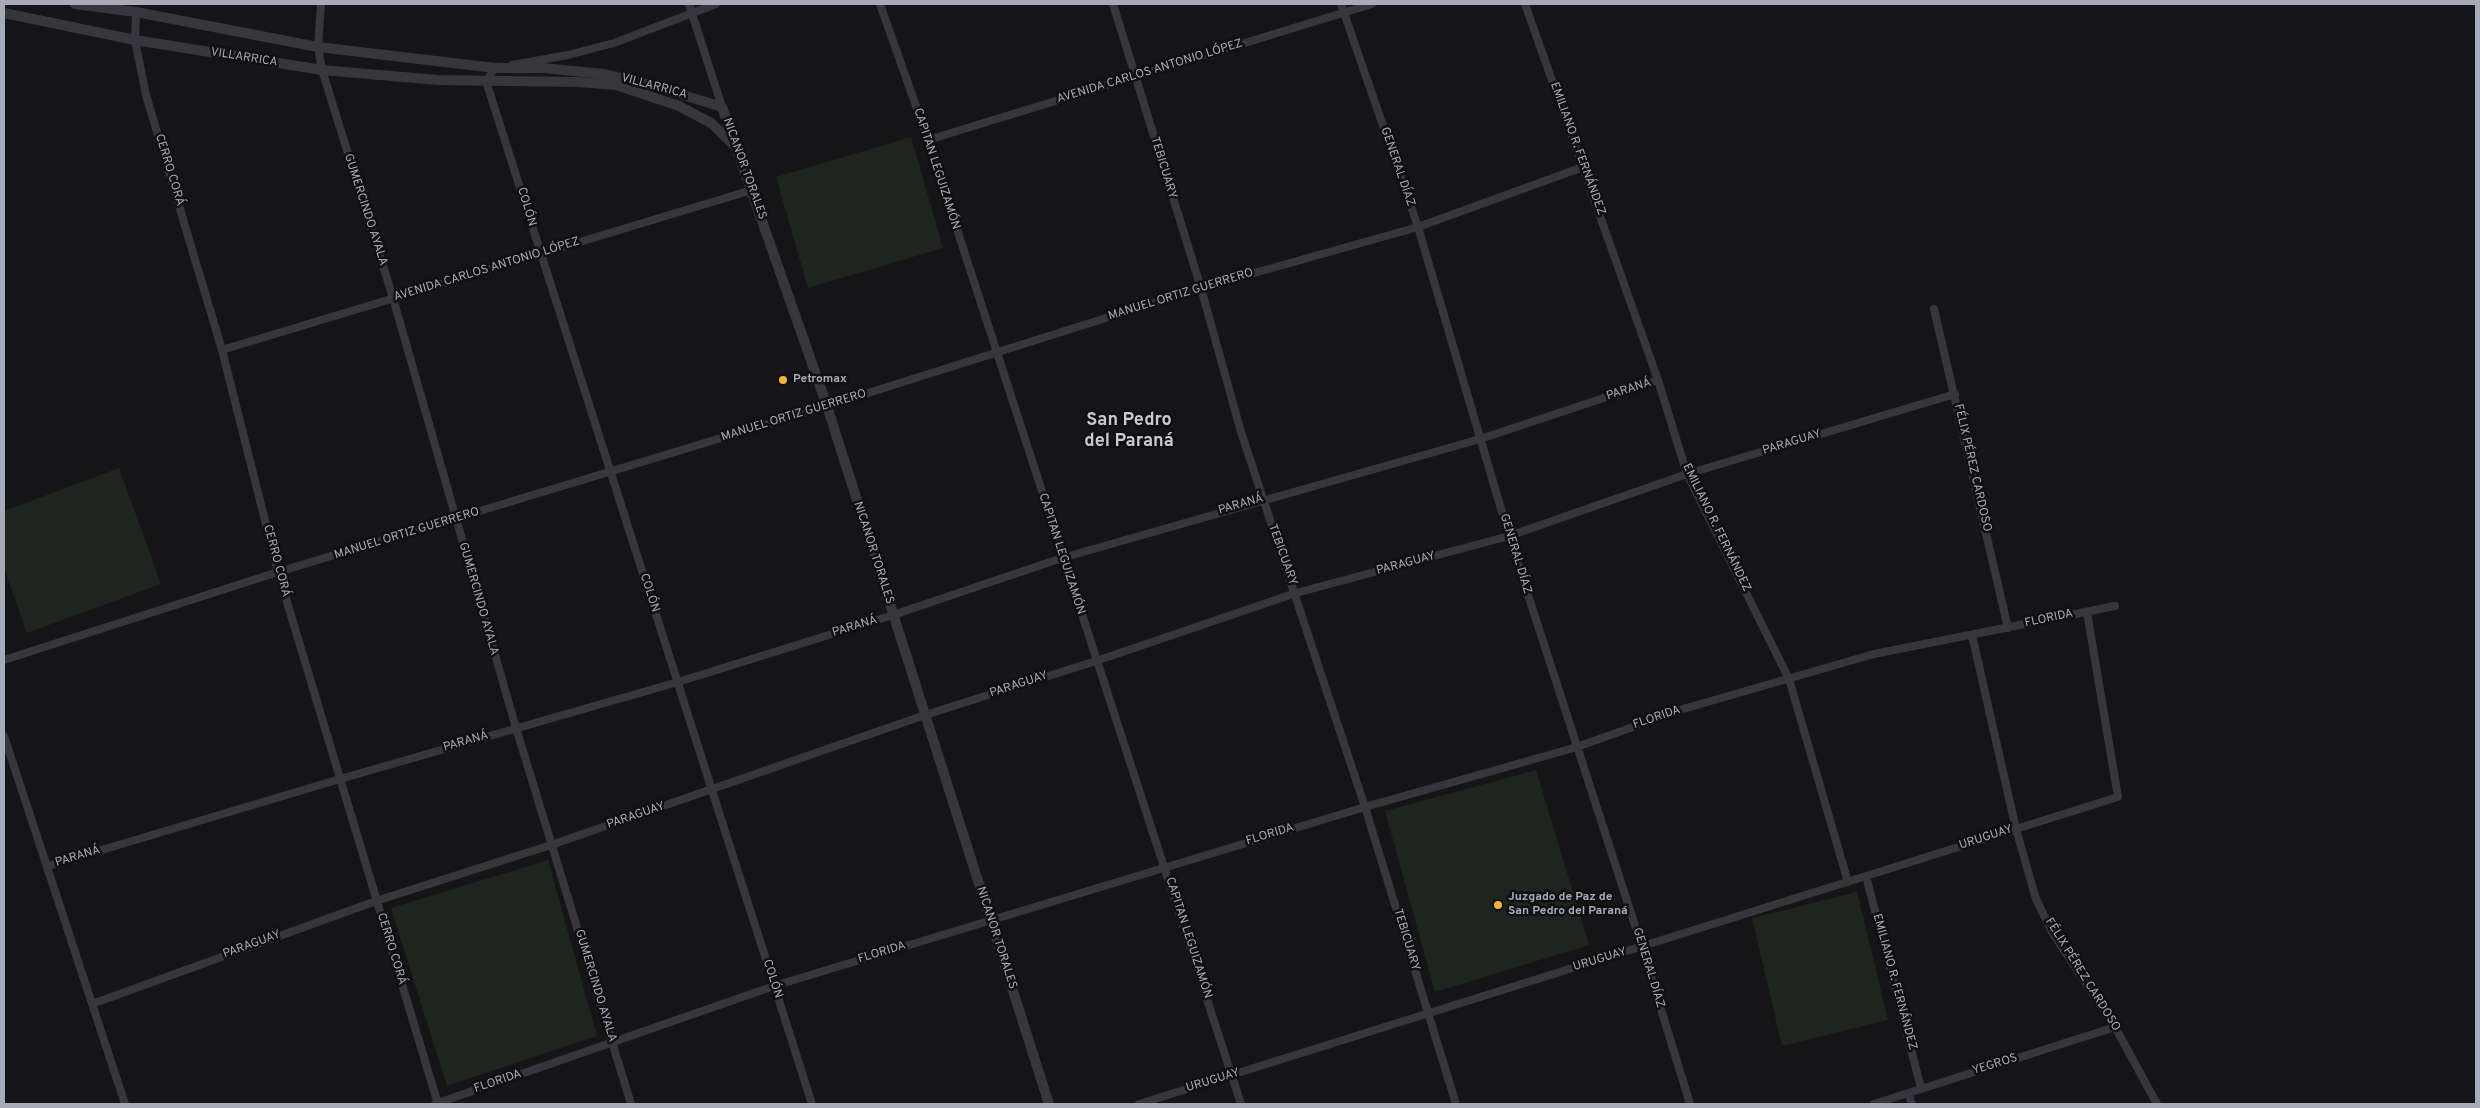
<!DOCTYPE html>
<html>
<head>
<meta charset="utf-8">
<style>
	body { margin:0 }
	#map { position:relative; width:2480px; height:1108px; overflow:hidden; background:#151517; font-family:Overpass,sans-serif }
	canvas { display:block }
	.frame { position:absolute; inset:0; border:5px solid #a6abb7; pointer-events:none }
</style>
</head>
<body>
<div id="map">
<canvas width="2480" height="1108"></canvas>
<div class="frame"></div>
</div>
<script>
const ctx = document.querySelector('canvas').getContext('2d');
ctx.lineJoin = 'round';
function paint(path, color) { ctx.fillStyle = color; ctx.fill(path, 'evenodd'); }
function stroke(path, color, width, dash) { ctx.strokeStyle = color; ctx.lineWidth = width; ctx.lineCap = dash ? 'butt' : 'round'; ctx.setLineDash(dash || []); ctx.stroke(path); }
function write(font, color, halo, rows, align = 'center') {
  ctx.font = font + ' Overpass,sans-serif'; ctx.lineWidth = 5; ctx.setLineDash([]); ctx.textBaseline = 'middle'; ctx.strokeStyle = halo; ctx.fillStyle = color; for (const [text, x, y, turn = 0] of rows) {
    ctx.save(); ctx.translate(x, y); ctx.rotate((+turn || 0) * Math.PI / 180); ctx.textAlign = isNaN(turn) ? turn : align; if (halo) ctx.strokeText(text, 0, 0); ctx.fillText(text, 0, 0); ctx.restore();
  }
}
paint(new Path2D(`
	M911 137 943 248 808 288 776 177Z
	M119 468 161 584 27 633 4 568V511Z
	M1536 770 1589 945 1435 992 1385 811Z
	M548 860 597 1036 447 1086 391 908Z
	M1857 892 1888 1020 1782 1046 1752 918Z`), '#1d251e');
stroke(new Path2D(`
	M321 4 318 47 322 70 393 298 516 728 631 1104
	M689 4 722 107
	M880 4 928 140 1241 1104
	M1113 4 1201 288 1241 432 1365 807 1456 1104
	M1341 4 1418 227 1509 536 1642 947 1690 1104
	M1525 4 1658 380 1687 474 1789 679 1848 882
	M136 12 135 40 146 95 222 350 278 572 438 1104
	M512 65 568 55 614 43 716 4
	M498 67 495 68 486 81 812 1104
	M928 140 1372 4
	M1934 309 2008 628
	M222 350 752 190
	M1972 635 2016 829 2036 899 2052 932 2115 1027 2157 1104
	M4 660 278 572 827 406 1201 288 1418 227 1583 167
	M4 736 125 1104
	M48 866 340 779 678 682 893 615 1062 558 1480 439 1658 380
	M1866 876 1921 1088
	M92 1004 376 901 551 845 925 715 1096 661 1296 593 1509 536 1687 474 1955 394
	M1908 1093 1912 1104
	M435 1104 774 986 1365 807 1577 747 1683 709 1874 654 2115 606
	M1139 1104 2118 797 2087 612
	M1874 1104 2115 1027`), '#36363c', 8);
stroke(new Path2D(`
	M75 4 136 12 318 47 495 68H543L604 74 651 85 722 107 827 406 1049 1104
	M4 13 135 40 322 70 438 80 578 82 616 85 679 106 711 123 735 146`), '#36363c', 10);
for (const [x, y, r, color] of [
	[783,380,5,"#f7b42c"],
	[1498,905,5,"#f7b42c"]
]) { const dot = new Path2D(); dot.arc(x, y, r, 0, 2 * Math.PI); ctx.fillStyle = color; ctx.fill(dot); stroke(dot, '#101012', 2); }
write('12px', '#a6abb7', '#101012', [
	["VILLARRICA",244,58,9],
	["AVENIDA CARLOS ANTONIO LÓPEZ",1150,72,-17],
	["VILLARRICA",654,87,15],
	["EMILIANO R. FERNÁNDEZ",1577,149,70],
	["GENERAL DÍAZ",1397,167,71],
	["TEBICUARY",1163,168,73],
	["NICANOR TORALES",744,169,70],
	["CAPITAN LEGUIZAMÓN",936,169,72],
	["CERRO CORÁ",169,170,73],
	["COLÓN",526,207,73],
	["GUMERCINDO AYALA",365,210,72],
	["AVENIDA CARLOS ANTONIO LÓPEZ",487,270,-17],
	["MANUEL ORTIZ GUERRERO",1181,295,-17],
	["PARANÁ",1629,390,-18],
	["MANUEL ORTIZ GUERRERO",794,416,-17],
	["PARAGUAY",1792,443,-17],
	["FÉLIX PÉREZ CARDOSO",1972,468,77],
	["PARANÁ",1241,505,-16],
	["EMILIANO R. FERNÁNDEZ",1716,528,64],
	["MANUEL ORTIZ GUERRERO",407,534,-17],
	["NICANOR TORALES",873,553,72],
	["CAPITAN LEGUIZAMÓN",1061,554,72],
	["GENERAL DÍAZ",1515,554,73],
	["TEBICUARY",1282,555,70],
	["CERRO CORÁ",276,561,75],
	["PARAGUAY",1406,564,-15],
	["COLÓN",649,593,72],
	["GUMERCINDO AYALA",478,599,74],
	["FLORIDA",2049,619,-12],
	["PARANÁ",855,627,-17],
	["PARAGUAY",1019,685,-18],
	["FLORIDA",1657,718,-19],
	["PARANÁ",466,742,-16],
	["PARAGUAY",636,816,-19],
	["FLORIDA",1270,835,-17],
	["URUGUAY",1986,838,-18],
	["PARANÁ",78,857,-17],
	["NICANOR TORALES",996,938,72],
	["CAPITAN LEGUIZAMÓN",1188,938,72],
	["TEBICUARY",1406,940,73],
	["PARAGUAY",252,945,-20],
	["CERRO CORÁ",391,949,73],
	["FLORIDA",882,953,-17],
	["URUGUAY",1600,960,-17],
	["GENERAL DÍAZ",1648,968,73],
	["FÉLIX PÉREZ CARDOSO",2082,975,58],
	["COLÓN",772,979,72],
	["EMILIANO R. FERNÁNDEZ",1894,982,75],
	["GUMERCINDO AYALA",595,986,73],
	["YEGROS",1995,1065,-17],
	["URUGUAY",1213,1081,-17],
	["FLORIDA",498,1082,-19]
]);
write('bold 12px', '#a6abb7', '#101012', [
	["Petromax",793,380],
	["Juzgado de Paz de",1508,898],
	["San Pedro del Paraná",1508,912]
], 'left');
write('bold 18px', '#c7cad3', '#101012', [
	["San Pedro",1129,421],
	["del Paraná",1129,442]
]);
</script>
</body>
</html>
